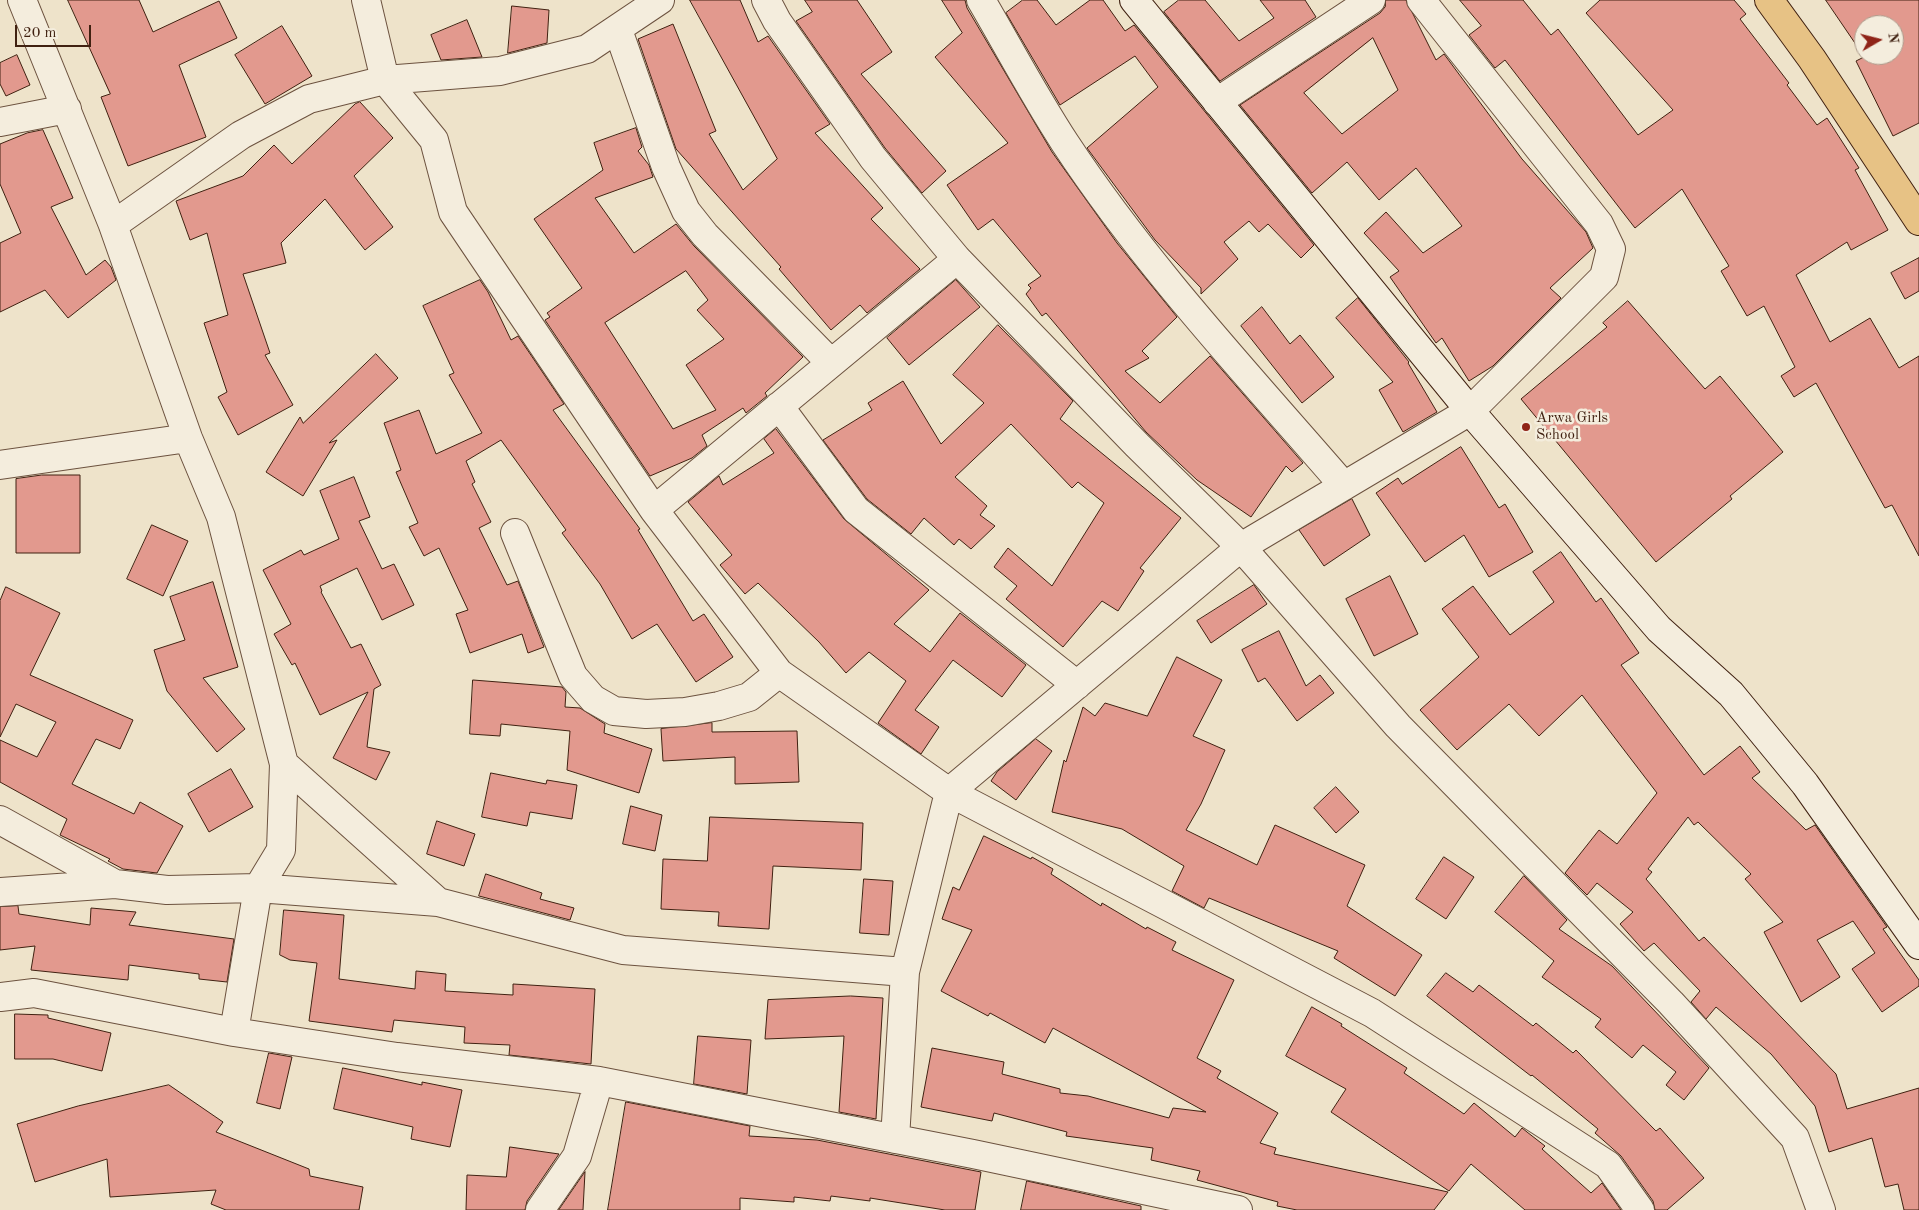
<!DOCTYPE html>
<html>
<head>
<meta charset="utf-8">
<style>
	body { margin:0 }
	#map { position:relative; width:1919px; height:1210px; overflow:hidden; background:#eee3ca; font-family:"Old Standard TT",serif }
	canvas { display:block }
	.north { position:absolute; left:1854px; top:15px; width:50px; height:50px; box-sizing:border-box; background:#f4eddd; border:1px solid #ac9b8b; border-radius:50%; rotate:82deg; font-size:14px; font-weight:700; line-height:20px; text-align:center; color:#402111 }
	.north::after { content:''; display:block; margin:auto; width:18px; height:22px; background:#8f2418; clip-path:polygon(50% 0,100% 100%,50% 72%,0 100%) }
	.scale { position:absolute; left:15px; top:25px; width:76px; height:22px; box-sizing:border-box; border:2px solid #402111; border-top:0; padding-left:6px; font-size:15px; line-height:18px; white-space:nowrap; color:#402111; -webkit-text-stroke:4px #f4eddd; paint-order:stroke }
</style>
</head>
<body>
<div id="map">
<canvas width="1919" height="1210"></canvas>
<div class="north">N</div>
<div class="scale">20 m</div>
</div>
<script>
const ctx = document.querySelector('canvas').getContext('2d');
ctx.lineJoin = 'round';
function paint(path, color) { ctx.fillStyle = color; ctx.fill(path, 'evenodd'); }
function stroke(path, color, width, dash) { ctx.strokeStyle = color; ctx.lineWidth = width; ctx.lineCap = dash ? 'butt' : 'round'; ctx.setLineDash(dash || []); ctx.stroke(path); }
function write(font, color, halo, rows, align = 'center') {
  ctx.font = font + ' "Old Standard TT",serif'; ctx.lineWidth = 5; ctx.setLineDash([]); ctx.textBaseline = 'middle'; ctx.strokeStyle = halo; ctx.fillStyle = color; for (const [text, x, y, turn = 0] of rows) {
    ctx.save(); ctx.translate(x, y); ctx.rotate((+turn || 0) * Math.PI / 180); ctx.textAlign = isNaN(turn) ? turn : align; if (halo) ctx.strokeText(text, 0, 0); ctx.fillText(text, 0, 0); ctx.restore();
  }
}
const building = new Path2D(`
	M68 0H139L153 32 219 1 237 38 179 65 206 137 128 166 101 97 110 94Z
	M690 0H740L758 42 768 36 830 124 815 133 883 208 871 219 920 269 867 313 860 305 831 330 779 269 781 267 676 149 638 39 673 24 716 131 709 134 743 190 777 159Z
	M805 0H857L892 52 861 74 946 171 922 193 885 148 796 21 812 12Z
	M942 0H965L967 8 1052 152 1117 243 1177 317 1142 351 1149 358 1125 371 1160 403 1210 356 1303 463 1292 472 1286 466 1251 517 1197 480 1146 432 1046 313 1042 316 1026 294 1031 288 1028 285 1041 276 993 219 978 230 947 185 1008 143 935 57 962 33Z
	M1023 0H1037L1056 25 1090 0H1103L1125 31 1134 25 1314 245 1301 258 1268 224 1259 232 1249 221 1224 242 1238 259 1201 294V288L1155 240 1087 148 1158 87 1135 56 1060 105 1006 13Z
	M1179 0H1205L1239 41 1274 18 1260 0H1305L1316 17 1220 81 1164 12Z
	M1386 0H1406L1436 60 1444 54 1522 159 1586 232 1593 248 1550 288 1561 298 1493 366 1469 381 1442 338 1436 343 1390 277 1399 271 1364 233 1386 212 1423 253 1462 226 1416 168 1379 200 1347 162 1312 193 1240 105 1380 13 1385 7ZM1373 38 1398 90 1342 134 1304 93Z
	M1460 0H1523L1551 35 1558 29 1638 135 1673 110 1586 13 1600 0H1734L1746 14 1740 19 1789 83 1787 85 1817 125 1827 118 1859 168 1855 170 1888 230 1851 250 1847 242 1796 275 1830 342 1870 318 1899 368 1919 356V556L1892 505 1885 508 1816 383 1794 397 1781 376 1795 367 1764 306 1747 316 1721 271 1729 266 1682 189 1635 228 1505 60 1495 68 1469 35 1481 26Z
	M1826 0H1919V123L1893 136 1856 61 1864 57ZM1864 25H1894V55H1864Z
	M512 6 549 10 547 43 508 53Z
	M467 20 482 57 441 60 431 35Z
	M282 26 312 76 265 104 235 55Z
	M17 55 30 85 6 96 0 84V63Z
	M360 102 393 138 354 176 393 227 365 250 325 199 281 243 286 263 243 274 270 353 265 355 293 405 238 435 218 397 227 392 204 323 228 315 207 233 190 240 176 201 243 176 274 145 292 164 355 104Z
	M636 128 642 147 638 151 649 165 653 177 595 198 634 253 676 224 694 246 803 357 765 393 767 396 746 413 743 408 702 435 707 446 692 458 650 476 545 320 550 317 547 313 582 288 534 219 603 170 594 143ZM686 271 708 300 697 310 724 339 686 365 716 410 673 429 605 323Z
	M43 130 73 198 51 207 86 275 105 260 111 267 116 280 68 318 45 290 0 312V243L21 233 0 184V144L27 133Z
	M1919 258V291L1905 299 1891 273Z
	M480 280 488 292 511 340 518 336 564 404 553 410 640 529 638 530 693 621 704 614 733 657 696 682 657 624 632 639 600 584 562 533 566 530 501 440 466 461 475 482 472 484 491 522 479 528 507 585 518 581 544 647 528 653 522 634 470 653 456 614 468 610 439 548 424 556 409 527 418 523 396 472 401 470 384 423 419 410 436 454 482 433 449 375 454 373 423 306Z
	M956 280 980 307 909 365 887 338Z
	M1358 298 1409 362 1408 363 1437 412 1403 432 1379 390 1393 382 1336 318Z
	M1628 301 1705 389 1720 376 1783 452 1730 496 1732 499 1656 562 1521 399 1607 327 1603 323Z
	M1262 307 1290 344 1300 335 1334 377 1302 403 1241 326Z
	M998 325 1073 401 1060 419 1181 518 1140 568 1144 571 1118 611 1102 601 1063 647 1006 599 1017 586 994 567 1008 548 1052 586 1104 503 1078 482 1072 488 1011 424 955 477 987 506 980 515 995 526 971 549 959 539 954 545 924 518 911 534 867 499 823 440 872 410 868 403 903 381 941 444 984 403 953 375Z
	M376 354 398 378 329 443 337 440 303 496 266 472 300 417 303 423Z
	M776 429 844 519 929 590 894 624 930 652 960 613 1026 665 1002 697 953 660 915 710 939 727 921 754 878 723 906 681 869 652 846 673 819 642 758 583 745 594 720 565 732 555 688 502 719 476 723 485 774 453 764 439Z
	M1461 447 1499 508 1505 504 1533 552 1489 577 1464 535 1425 562 1376 493 1398 478 1402 484Z
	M42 475H80V553H16V479Z
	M354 477 370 517 359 521 382 569 394 564 414 605 382 620 357 568 320 586 322 591 321 592 351 648 361 644 381 685 374 689 367 747 390 752 376 780 333 758 368 692 320 715 295 663 292 665 274 634 291 624 263 570 301 550 304 555 339 539 320 491Z
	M1352 499 1370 535 1324 566 1299 530Z
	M152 525 188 541 163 596 127 579Z
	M1561 552 1596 602 1601 598 1639 653 1621 665 1704 775 1740 746 1760 772 1752 778 1806 830 1815 825 1887 927 1883 929 1919 980V986L1882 1012 1852 969 1875 953 1853 921 1817 940 1840 977 1801 1002 1764 932 1783 922 1745 879 1751 874 1698 822 1694 825 1688 817 1648 869 1652 872 1646 879 1699 941 1704 937 1836 1074 1847 1109 1919 1088V1210H1904L1898 1184 1885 1187 1872 1138 1829 1152 1815 1106 1771 1054 1716 1007 1706 1019 1691 1002 1700 991 1654 943 1644 951 1620 924 1633 912 1597 883 1587 895 1565 873 1599 830 1617 844 1657 793 1582 695 1539 736 1509 704 1457 750 1420 710 1479 657 1442 609 1473 586 1510 635 1554 602 1533 572Z
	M1390 576 1418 634 1374 656 1346 599Z
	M213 582 238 667 203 678 245 729 217 752 167 691 154 650 185 640 170 597Z
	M1254 585 1267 604 1211 643 1197 621Z
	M6 587 60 613 30 675 133 720 120 749 96 739 72 784 134 814 140 802 183 826 157 873 123 869 108 861 110 859 60 835 67 819 0 782V740L37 757 56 722 16 704 0 737V601Z
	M1279 631 1306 686 1320 675 1334 693 1297 721 1265 678 1258 682 1242 650Z
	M1177 657 1222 680 1193 736 1225 750 1201 804 1186 830 1257 865 1275 825 1365 865 1347 906 1422 955 1395 996 1334 958 1338 951 1209 898 1204 908 1172 891 1184 866 1122 829 1052 812 1064 760 1066 762 1083 707 1095 716 1105 703 1147 716Z
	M473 680 562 687 566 692 565 707 580 708 605 724 604 733 652 749 639 793 567 770 570 731 501 724 500 736 470 734Z
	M712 723V732L797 731 799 782 735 784V757L663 761 661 729Z
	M1036 739 1052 751 1016 800 991 781 997 772Z
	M231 769 253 807 209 832 188 794Z
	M491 773 546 784 547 780 577 785 572 819 530 812 527 826 482 817Z
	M1336 787 1359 812 1336 833 1314 808Z
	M631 806 662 815 655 851 623 844Z
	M710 817 863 823 861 870 773 866 769 929 718 926 719 912 661 909 663 859 707 861Z
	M437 821 475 834 464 866 427 854Z
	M984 836 1031 859 1032 857 1053 869 1051 874 1101 906 1102 903 1146 929 1147 927 1176 942 1172 950 1234 980 1197 1058 1221 1071 1217 1078 1278 1113 1260 1143 1276 1148 1274 1154 1448 1192 1434 1210H1297L1277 1206 1278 1202 1197 1180 1200 1171 1151 1160 1153 1148 1066 1136 1067 1132 994 1113 992 1121 921 1107 932 1048 1004 1062 1002 1074 1060 1089V1093L1088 1096 1169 1118 1173 1108 1206 1112 1053 1028 1045 1043 990 1013 988 1016 941 991 972 930 942 919 953 887 959 890Z
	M1444 857 1474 877 1446 919 1416 899Z
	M486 874 542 893 540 899 574 908 570 920 479 896Z
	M1524 876 1567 920 1559 929 1612 966 1709 1068 1684 1100 1666 1085 1676 1072 1643 1045 1632 1058 1595 1027 1601 1019 1542 977 1554 961 1495 912Z
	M864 879 893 881 889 935 860 933Z
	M18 906 19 914 90 925 91 908 136 912 129 925 234 939 227 982 199 979V974L129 965 128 980 31 970 35 946 0 950V907Z
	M284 910 344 915 339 979 415 989 416 971 446 974 445 991 513 995V984L595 989 591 1064 509 1055 510 1045 464 1043 465 1027 394 1020 392 1032 309 1021 317 963 290 960 280 955Z
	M1446 973 1473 992 1479 985 1533 1026 1536 1023 1573 1053 1576 1050 1656 1131 1660 1128 1704 1178 1667 1210H1655L1653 1201 1621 1156 1595 1133 1598 1129 1532 1075 1531 1076 1427 996Z
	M851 996 883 998 876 1119 839 1112 844 1036 765 1039 768 1000Z
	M1312 1007 1342 1024 1341 1026 1407 1068 1404 1073 1464 1114 1474 1103 1515 1137 1522 1128 1527 1132 1545 1146 1542 1149 1591 1193 1602 1183 1621 1210H1525L1471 1164 1449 1191 1331 1112 1346 1089 1286 1056Z
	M15 1014 48 1015V1018L111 1033 102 1071 53 1059H15Z
	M698 1036 751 1040 747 1094 694 1084Z
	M269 1053 292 1057 280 1109 257 1103Z
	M343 1068 422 1085V1082L462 1090 450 1147 411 1139 413 1127 334 1109Z
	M169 1085 223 1122 216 1132 309 1169 310 1176 363 1187 359 1210H226L211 1204 216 1190 110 1197 107 1159 35 1182 17 1124 78 1106Z
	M626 1102 750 1126 749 1136 817 1140 981 1172 975 1210H945L870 1198V1201L831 1196 830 1201 794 1197V1202L740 1198V1210H608Z
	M510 1147 559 1154 527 1201 525 1210H466L467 1175 506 1177Z
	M585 1172 583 1210H559Z
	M1027 1181 1141 1206V1210H1021Z`);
paint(building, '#e2998e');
stroke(building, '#402111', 1);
const street = new Path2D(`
	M22 0 113 225 188 438 221 517 284 764 281 850 258 888 234 1032
	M366 0 385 80 434 140 453 212 654 510 779 673 949 792 1372 1013 1608 1165 1640 1210
	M766 0 777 21 873 158 957 259 1137 445 1241 547 1398 726 1671 1003 1795 1138 1821 1210
	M981 0C1009 48 1035 97 1065 143 1146 266 1248 375 1344 486
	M618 30 666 167 686 211 705 235 831 363
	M1217 102 1371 0
	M0 122 67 109
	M113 225 241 135 309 99 385 80 500 71 587 49 660 0
	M779 406 856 510 1077 685
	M0 465 188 438
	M654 510 957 259
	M515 533 573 676 593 699 614 711 646 714 685 712 719 706 749 697 779 673
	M284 764 438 902
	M0 820 115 884 167 890 258 888 438 902 623 950 905 972
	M0 892 115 884
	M0 997 34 993 234 1032 397 1057 599 1081 973 1154 1238 1210
	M895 1139 905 972 949 792 1241 547 1470 411 1604 277 1611 249 1599 224 1421 0
	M540 1210 577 1156 599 1081`);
const secondary = new Path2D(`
	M1134 0 1470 411 1659 629 1731 694 1805 784 1919 945`);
const primary = new Path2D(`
	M1769 0 1812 59 1919 221`);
stroke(street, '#6c523f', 30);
stroke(secondary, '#402111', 30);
stroke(primary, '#402111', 30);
stroke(street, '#f4eddd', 28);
stroke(secondary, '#f4eddd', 28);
stroke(primary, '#e7c285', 28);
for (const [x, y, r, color] of [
	[1526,427,5,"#8f2418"]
]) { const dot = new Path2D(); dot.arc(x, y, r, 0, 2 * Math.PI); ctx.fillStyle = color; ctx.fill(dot); stroke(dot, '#f4eddd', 2); }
write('15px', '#402111', '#f4eddd', [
	["Arwa Girls",1536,418],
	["School",1536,435]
], 'left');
</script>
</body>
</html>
